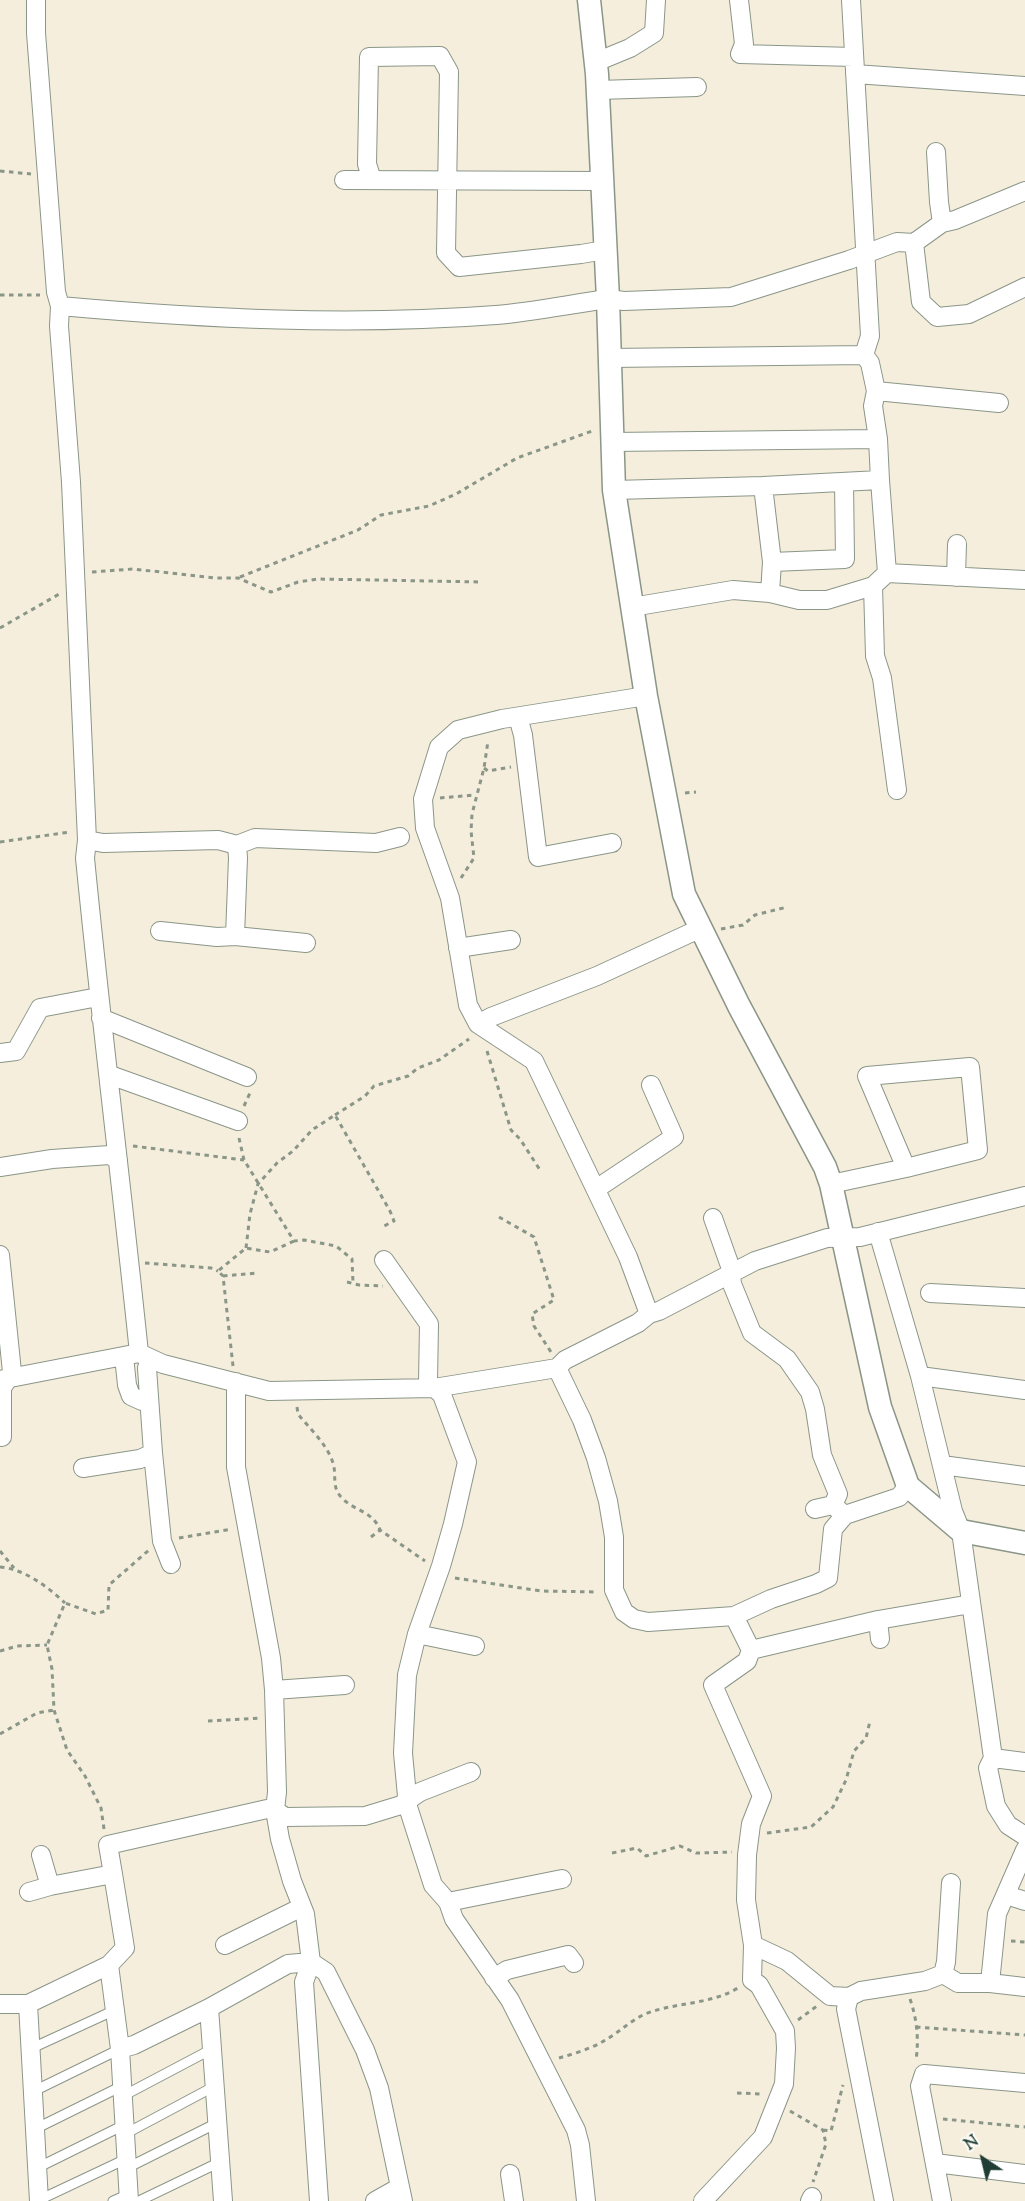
<!DOCTYPE html>
<html>
<head>
<meta charset="utf-8">
<style>
	body { margin:0 }
	#map { position:relative; width:1025px; height:2201px; overflow:hidden; background:#f6eedd; font-family:"Sorts Mill Goudy",serif }
	canvas { display:block }
	.north { position:absolute; left:953px; top:2129px; width:60px; height:60px; -webkit-text-stroke:4px #fdfcf7; paint-order:stroke; rotate:325deg; font-size:16px; font-weight:700; line-height:24px; text-align:center; color:#1f3d34 }
	.north::after { content:''; display:block; margin:auto; width:21px; height:27px; background:#1f3d34; clip-path:polygon(50% 0,100% 100%,50% 72%,0 100%) }
</style>
</head>
<body>
<div id="map">
<canvas width="1025" height="2201"></canvas>
<div class="north">N</div>
</div>
<script>
const ctx = document.querySelector('canvas').getContext('2d');
ctx.lineJoin = 'round';
function stroke(path, color, width, dash) { ctx.strokeStyle = color; ctx.lineWidth = width; ctx.lineCap = dash ? 'butt' : 'round'; ctx.setLineDash(dash || []); ctx.stroke(path); }
const service = new Path2D(`
	M30 2049 115 2010
	M32 2092 120 2049
	M123 2096 212 2049
	M35 2129 122 2086
	M125 2134 215 2086
	M37 2168 124 2125
	M127 2168 217 2123
	M39 2200 126 2159
	M113 2201 129 2194
	M139 2201 220 2162`);
const minor = new Path2D(`
	M36 0V33L56 292 60 306 59 326 71 482 87 840 85 858C101 1023 122 1188 139 1353
	M739 0 744 44 740 54 854 57
	M596 62 630 48 654 33 656 0
	M855 74 1025 86
	M598 90 697 87
	M936 152 939 202 942 223
	M344 180 602 181
	M372 180 367 164 369 57 440 56 449 72 446 253 459 267 581 254 605 250
	M914 243 921 302 937 317 969 314 1025 287
	M60 306C205 319 351 326 496 315 533 312 571 304 608 299L624 301 731 297 849 260 897 242 914 243 942 223 955 220 1025 191
	M609 358 864 355
	M876 391 999 403
	M611 442 878 439
	M880 480 887 573
	M763 486 772 562 770 593
	M614 490 763 486 880 480 878 439 873 406 876 391 870 363 864 355 870 336 851 0
	M772 562 845 559 844 482
	M956 577 957 544
	M873 586 875 656 882 678 897 790
	M632 607 733 590 770 593 799 600H827L873 586 887 573 1025 580
	M646 696 502 719 458 730 439 747 423 799 425 828 450 898 468 1005 478 1024 534 1061 628 1257 649 1314
	M518 717 523 735 538 857 612 843
	M87 840 103 843 218 840 237 845 255 838 376 843 400 837
	M237 845 238 858 235 936 306 943
	M160 931 217 937 235 936
	M458 948 511 940
	M101 1018 247 1077
	M478 1024 491 1017 597 976 699 929
	M0 1053 16 1051 40 1008 98 997
	M110 1075 238 1121
	M0 1167 52 1159 110 1155 118 1160
	M831 1184 906 1168 978 1150 970 1067 867 1076 906 1168
	M596 1189 674 1137 651 1085
	M713 1218 730 1266 732 1284 752 1333 787 1359 810 1392 815 1409 822 1455 838 1494 833 1505
	M878 1232 920 1376
	M0 1255 12 1372 2 1388V1437
	M384 1260 429 1324 428 1382 442 1395 467 1462 453 1524 441 1566 417 1634 407 1675 403 1753 408 1807 433 1885 448 1902 454 1919 510 2000 576 2130 580 2145 586 2201
	M930 1293 1025 1298
	M124 1356 127 1385 131 1396 142 1401 148 1400
	M150 1358 147 1368 153 1453
	M557 1368 582 1420 596 1458 608 1501 614 1537V1590L624 1612 634 1619 648 1622 734 1616 771 1599 816 1584 828 1578 833 1529 845 1515 899 1497 908 1486
	M0 1380 139 1353 163 1364 269 1391 434 1388 557 1368 565 1360 638 1323 649 1314 659 1311 755 1261 827 1238 860 1237 1025 1196
	M236 1382V1467L271 1658 274 1690 277 1792 275 1810 280 1839 292 1881 305 1914 311 1962 304 1982 319 2201
	M1025 1390 920 1376 953 1511 961 1531 993 1758 988 1768 996 1806 1008 1825 1025 1836
	M942 1465 1025 1476
	M83 1468 140 1459 153 1453 162 1541 171 1564
	M815 1509 833 1505 841 1512
	M878 1620 880 1639
	M417 1634 475 1646
	M751 1650 878 1620 971 1604
	M274 1690 345 1685
	M993 1758 1025 1762
	M41 1855 50 1886 113 1874 125 1948 109 1965
	M113 1874 108 1845 267 1809 275 1810 285 1817 365 1816 401 1805 420 1792 471 1772
	M29 1892 50 1886
	M1006 1895 1025 1901
	M448 1902 562 1879
	M225 1945 302 1907
	M753 1945 787 1961 830 1996 849 1997 861 1991 925 1981 943 1974 958 1983H990L1025 1987
	M943 1974 946 1962 951 1883
	M494 1978 507 1970 568 1955 574 1963
	M990 1983 997 1914 1025 1850
	M849 1997 846 2009 884 2201
	M0 2004H28
	M209 2008 223 2201
	M935 2163 1025 2174
	M510 2174 514 2201
	M39 2201 28 2004 109 1965 120 2049
	M129 2201 120 2049 134 2045 209 2008 288 1964 311 1962 326 1972 365 2050 379 2088 403 2201
	M375 2201 400 2187
	M703 2201 763 2137 784 2084 786 2048 785 2031 759 1985 752 1980 753 1945 746 1900 747 1855 751 1824 762 1796 713 1685 747 1661 751 1650 734 1616
	M810 2201 812 2197
	M942 2201 920 2086 924 2074 1025 2083`);
const tertiary = new Path2D(`
	M589 0 597 74 608 299 614 490 646 696 684 894 739 1006 825 1167 831 1184 880 1407 908 1486 961 1531 1025 1543`);
stroke(service, '#8a9688', 11);
stroke(minor, '#8a9688', 20);
stroke(tertiary, '#8a9688', 25);
stroke(new Path2D(`
	M0 171 31 174
	M0 295H40
	M92 572 133 569 216 578H238L271 592 298 582 318 579 482 582
	M240 577 358 530 381 515 429 506 456 494 517 458 595 430
	M0 628 61 593
	M484 768 488 771 511 767
	M685 793 696 792
	M440 798 475 795
	M0 842 70 832
	M461 878 474 858 471 831 472 814 484 768 488 741
	M721 929 743 925 755 915 787 907
	M487 1051 511 1130 520 1139 540 1170
	M244 1106 250 1093
	M335 1115 365 1096 374 1086 408 1076 418 1068 439 1060 469 1039
	M239 1138 244 1160 294 1241 304 1240 336 1246 352 1259 353 1283
	M133 1146 244 1160
	M499 1217 534 1237 554 1300 532 1314 534 1326 551 1352
	M246 1248 250 1214 258 1184 277 1163 293 1151 312 1130 335 1115 390 1211 394 1221 384 1226
	M145 1263 211 1268 218 1271
	M223 1276 258 1273
	M347 1282 359 1285 383 1286
	M233 1366 223 1276 218 1271 246 1248 270 1252 294 1241
	M297 1407 298 1414C310 1429 327 1444 333 1463 337 1476 331 1487 342 1498 354 1511 373 1511 380 1530
	M371 1537 380 1530 425 1561
	M179 1538 232 1529
	M0 1551 14 1568
	M0 1567C24 1569 47 1586 65 1603
	M455 1578 541 1591 598 1592
	M0 1651 17 1646 47 1645
	M208 1721 260 1718
	M0 1734 37 1713 54 1710
	M104 1829 101 1808 85 1776 67 1750 54 1710 52 1669 47 1645 65 1603 96 1614 108 1610 109 1585 149 1550
	M767 1833 811 1827 833 1807 846 1780 854 1751 866 1738 870 1721
	M612 1853 637 1848 646 1856 680 1846 696 1853 732 1852
	M1011 1941 1025 1942
	M910 1999C917 2019 919 2040 916 2060
	M798 2020 817 2006
	M916 2027 1025 2035
	M559 2058C573 2054 590 2049 602 2042 617 2034 630 2021 645 2014 676 2002 709 2005 738 1988
	M737 2093 762 2094
	M790 2111 823 2130 826 2144 813 2182
	M943 2119 1025 2127
	M823 2130 831 2131 843 2085`), '#8a9688', 3, [4.5, 4.5]);
stroke(service, '#fff', 9);
stroke(minor, '#fff', 18);
stroke(tertiary, '#fff', 22);
</script>
</body>
</html>
